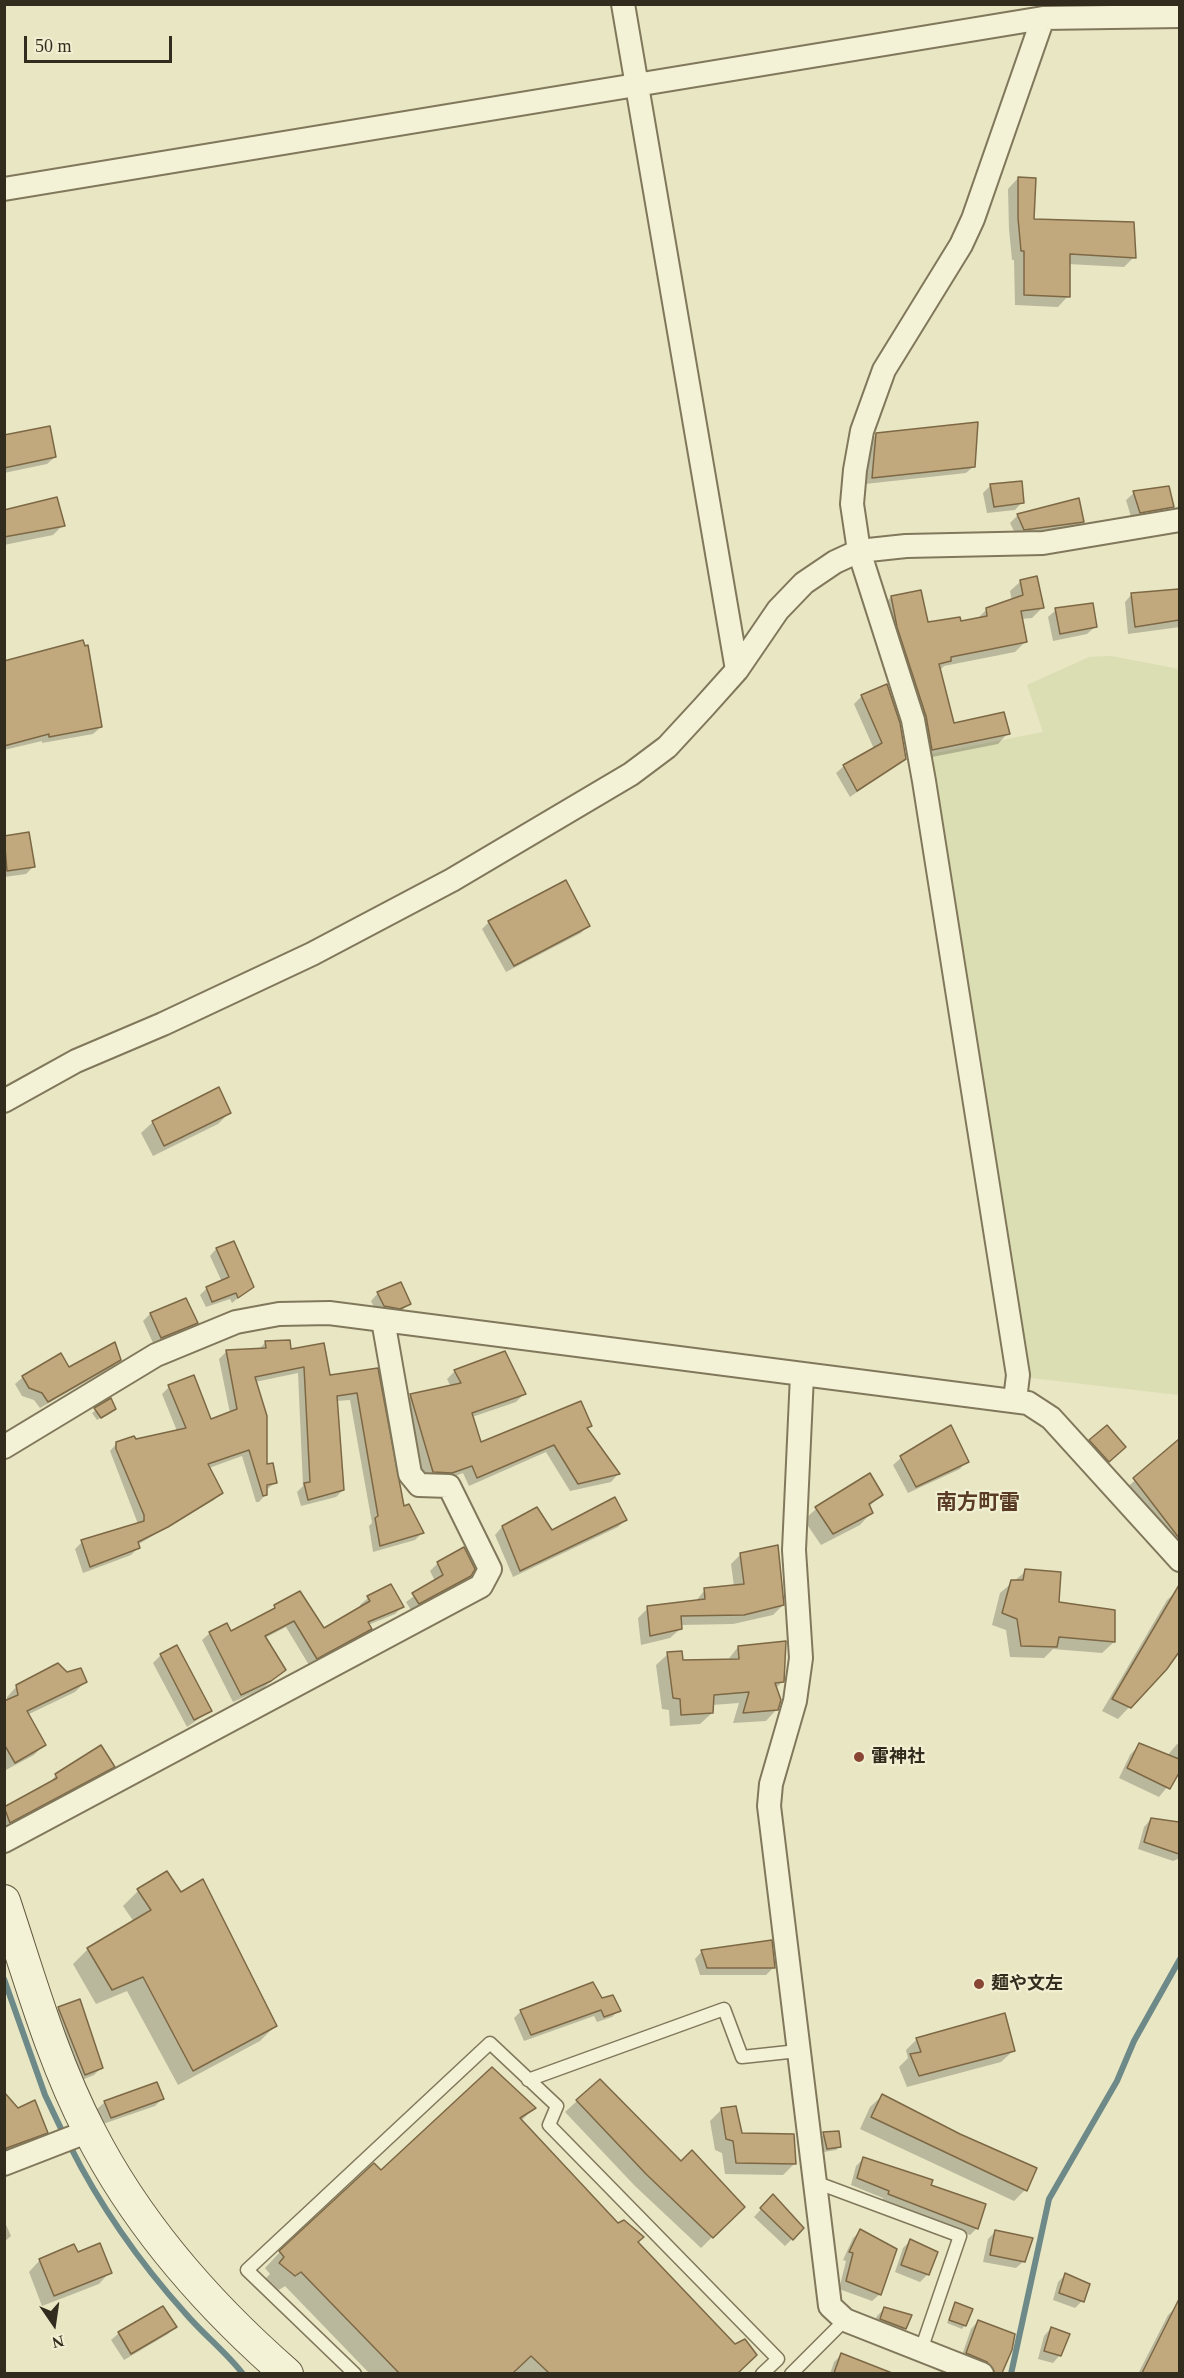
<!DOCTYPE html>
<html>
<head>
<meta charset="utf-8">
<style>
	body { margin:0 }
	#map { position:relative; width:1184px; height:2378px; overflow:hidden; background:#e8e6c3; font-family:"Times New Roman",serif }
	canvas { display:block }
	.frame { position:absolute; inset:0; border:6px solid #322c1e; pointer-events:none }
	.north { position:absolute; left:24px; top:2294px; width:60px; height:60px; -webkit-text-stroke:4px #f1efd2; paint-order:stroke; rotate:167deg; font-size:16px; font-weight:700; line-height:24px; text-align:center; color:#322c1e }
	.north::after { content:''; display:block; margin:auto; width:21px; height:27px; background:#322c1e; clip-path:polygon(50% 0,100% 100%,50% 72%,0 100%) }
	.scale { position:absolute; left:24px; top:36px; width:148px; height:27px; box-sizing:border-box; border:3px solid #322c1e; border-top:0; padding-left:8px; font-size:18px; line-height:21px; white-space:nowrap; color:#322c1e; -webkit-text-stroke:4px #f1efd2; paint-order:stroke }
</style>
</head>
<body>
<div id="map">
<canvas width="1184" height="2378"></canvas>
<div class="frame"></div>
<div class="north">N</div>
<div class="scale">50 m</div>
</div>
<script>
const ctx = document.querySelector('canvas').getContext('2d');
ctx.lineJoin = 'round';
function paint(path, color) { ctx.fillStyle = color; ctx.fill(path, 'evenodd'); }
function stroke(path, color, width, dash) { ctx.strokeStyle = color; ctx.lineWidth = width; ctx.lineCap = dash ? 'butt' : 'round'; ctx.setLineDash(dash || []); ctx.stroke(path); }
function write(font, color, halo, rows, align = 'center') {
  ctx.font = font + ' "Times New Roman","Noto Sans JP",serif'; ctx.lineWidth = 4.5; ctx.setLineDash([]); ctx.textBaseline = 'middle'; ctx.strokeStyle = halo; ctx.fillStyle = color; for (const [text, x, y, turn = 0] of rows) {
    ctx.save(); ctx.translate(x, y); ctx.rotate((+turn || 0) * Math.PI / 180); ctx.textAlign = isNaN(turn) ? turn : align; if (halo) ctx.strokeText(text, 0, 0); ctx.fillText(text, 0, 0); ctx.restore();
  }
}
paint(new Path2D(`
	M1111 656 1179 669V1395L1031 1378 930 754 1043 732 1027 685 1089 657Z`), '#dbddb2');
paint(new Path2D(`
	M1018 178 1032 220 1134 257 1124 267 1068 264V296L1058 307 1015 305 1014 260H1012L1009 229 1008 189Z
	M877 434 974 466 966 473 865 484 869 442Z
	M4 437 55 457 47 464 4 473Z
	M991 485 1022 502 1015 510 987 513 983 493Z
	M1168 487 1173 507 1165 514 1132 520 1126 500 1134 493Z
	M1077 500 1083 522 1075 529 1017 537 1010 523 1017 516Z
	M4 511 63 525 53 535 4 545Z
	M1021 581 1043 607 1032 618 1021 619 1025 642 1015 652 944 666 939 671 952 725 1008 733 998 744 922 759 881 608 891 597 927 623H960L977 619 986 610 1012 601 1010 591Z
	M1180 589V627L1128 634 1125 602 1132 594Z
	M1056 610 1095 627 1087 634 1053 641 1048 617Z
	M4 662 101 727 93 734 42 743V741L4 750Z
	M862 696 905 758 850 797 836 773 844 766 874 749 854 704Z
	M4 838 34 866 26 874 4 877Z
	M489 922 588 925 581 933 506 972 482 929Z
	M229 1113 218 1124 153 1156 141 1133 153 1122Z
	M233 1243 252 1286 232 1303 230 1299 206 1307 200 1295 207 1288 222 1282 210 1256 216 1249Z
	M378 1293 409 1304 401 1311 377 1313 371 1301Z
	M150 1314 196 1323 189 1330 154 1345 143 1321Z
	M266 1342 290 1350 329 1377 377 1370 403 1508 422 1533 415 1540 373 1552 369 1526 372 1523 350 1400 336 1401 343 1490 336 1497 301 1506 297 1492 303 1486 298 1373 255 1382 265 1466 275 1483 266 1490V1494L259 1502H256L242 1456 209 1468 221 1492 214 1500 137 1545 138 1548 131 1555 83 1573 75 1549 82 1542 138 1524 110 1451 117 1443 177 1431 162 1394 169 1387 211 1420 230 1413 219 1359 226 1352 258 1350Z
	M60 1355 68 1369 120 1360 112 1367 40 1408 34 1400 22 1396 15 1384 23 1377Z
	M455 1371 524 1394 516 1402 472 1417 480 1444 590 1425 586 1429 618 1474 611 1482 570 1491 546 1452 469 1486 463 1473 442 1481 425 1480 403 1404 411 1396 451 1387 447 1379Z
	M110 1400 111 1412 97 1420 92 1413Z
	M1090 1441 1116 1455 1101 1468 1083 1448Z
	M1180 1441V1477L1175 1482 1180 1488V1556L1124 1490Z
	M901 1458 967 1461 960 1469 908 1493 893 1465Z
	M870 1475 881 1494 869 1507 871 1513 860 1525 821 1545 804 1520 816 1509Z
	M536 1509 552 1532 625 1520 618 1527 513 1577 495 1535 502 1527Z
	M741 1554 783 1605 773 1615 733 1624 680 1625V1629L670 1638 641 1645 638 1618 648 1608 695 1602 705 1590 734 1586 731 1564Z
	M438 1563 470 1575 462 1583 411 1610 406 1602 435 1581 430 1571Z
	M1026 1571 1057 1604 1114 1642 1102 1653 1053 1649 1044 1658 1010 1657 1006 1630 992 1625 1000 1593Z
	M390 1586 402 1607 395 1614 368 1625 370 1629 363 1636 309 1665 286 1627 265 1638 284 1670 262 1689 233 1702 202 1640 210 1633 231 1634 267 1614 275 1607 323 1630 362 1608 360 1605 368 1598Z
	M1179 1589 1180 1649 1166 1668 1118 1719 1102 1711 1167 1600Z
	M738 1647 783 1681 776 1688 777 1709 766 1721 733 1723 739 1703 712 1705V1713L700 1724 670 1726 669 1710 662 1709 656 1665 668 1654 681 1662 727 1661Z
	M161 1655 210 1711 187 1727 153 1663Z
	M66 1674 85 1682 75 1692 27 1715 44 1745 34 1755 4 1771 7 1697 17 1686Z
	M1177 1744 1180 1745V1776L1177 1775 1159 1797 1119 1778 1130 1755 1139 1745 1167 1756Z
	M113 1766 105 1774 4 1828V1808L49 1784 56 1775Z
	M1151 1819 1180 1823V1858L1173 1861 1138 1849 1144 1827Z
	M138 1891 275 2026 260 2041 178 2085 127 1991 96 2004 73 1964 88 1949 134 1922 123 1906Z
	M702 1951 774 1967 766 1975H700L695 1959Z
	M592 1984 601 2000 619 2010 612 2017 597 2022 594 2016 524 2041 514 2018 521 2011Z
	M59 2008 102 2067 94 2075 77 2082 52 2015Z
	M917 2039 1013 2051 1001 2062 907 2087 899 2067 908 2058 906 2050Z
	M882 2096 1025 2190 1014 2201 860 2129 870 2107Z
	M162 2099 155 2106 103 2124 97 2109 105 2102Z
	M577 2101 681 2163 743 2207 701 2248 635 2186 565 2112Z
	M534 2108 521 2121 735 2346 756 2355 737 2374H518L515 2370 511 2374H370L285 2286 279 2290 265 2279 270 2274 265 2268 280 2252 381 2172Z
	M4 2109 46 2132 35 2144 4 2155Z
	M722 2109 741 2134 795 2163 783 2175 725 2174 722 2153 715 2150 710 2121Z
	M824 2134 839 2147 836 2150 824 2152 821 2137Z
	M863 2159 929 2185 977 2228 970 2235 882 2202 883 2198 851 2185 856 2166Z
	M773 2196 792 2239 785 2246 754 2217Z
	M4 2220 11 2236 4 2242Z
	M860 2231 880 2294 872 2301 839 2289 846 2261 843 2260 853 2238Z
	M996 2231 1024 2261 1016 2268 983 2262 988 2239Z
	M910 2241 936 2252 927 2275 920 2282 895 2272 903 2248Z
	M77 2254 110 2272 99 2284 42 2306 29 2272 40 2260Z
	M1065 2275 1082 2301 1075 2308 1053 2300 1058 2282Z
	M955 2304 965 2325 962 2329 947 2323Z
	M1177 2306 1180 2374H1138L1168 2315Z
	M163 2308 175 2327 168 2334 124 2360 111 2340 119 2333Z
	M884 2309 910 2316 904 2329 897 2336 873 2327 877 2316Z
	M978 2321 1011 2350 1000 2374H983L960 2361 971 2329Z
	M1051 2328 1060 2355 1053 2363 1038 2359 1044 2336Z
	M842 2354 865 2364 862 2374H830L834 2362Z`), '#0003');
stroke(new Path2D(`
	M4 1979 45 2095 64 2135
	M69 2144C100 2206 140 2263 186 2314 204 2335 226 2352 243 2374
	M1011 2374 1049 2199 1117 2081 1134 2041 1180 1959`), '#6d8988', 6);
const building = new Path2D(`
	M1018 177 1036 178 1034 219 1134 222 1136 258 1070 254V297L1024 295V251H1021L1018 218Z
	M978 422 975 467 872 478 876 433Z
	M50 426 56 457 4 468V435Z
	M1022 481 1024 503 994 507 990 484Z
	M1169 486 1174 507 1140 513 1133 491Z
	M57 497 65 526 4 537V510Z
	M1079 498 1084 522 1024 530 1017 514Z
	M1037 576 1044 608 1021 611 1027 642 951 657V661L939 664 954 723 1004 712 1010 734 932 750 926 716 897 627 891 596 921 590 928 622 960 617 961 621 987 616 986 608 1023 595 1020 580Z
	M1179 589V620L1135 627 1131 593Z
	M1093 603 1097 627 1060 634 1055 608Z
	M83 640 85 646 88 645 102 727 49 737V734L4 746V661Z
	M887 684 900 723 906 759 857 791 843 765 882 743 861 695Z
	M29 832 35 867 7 871 4 836Z
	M566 880 590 926 514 966 488 921Z
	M219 1087 231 1113 164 1146 152 1121Z
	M234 1241 254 1287 238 1298 236 1293 212 1302 206 1287 229 1277 216 1248Z
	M401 1282 411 1304 400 1309 384 1306 377 1292Z
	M186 1298 198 1323 161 1338 150 1313Z
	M290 1340 291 1349 324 1343 330 1375 378 1368 404 1506 409 1504 424 1533 380 1546 375 1518 378 1516 357 1393 337 1396 344 1490 308 1500 304 1483 310 1482 304 1367 255 1377 267 1416V1464L273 1463 277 1483 267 1485V1495L263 1496 249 1450 208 1464 223 1493 168 1527 138 1542 140 1548 90 1567 81 1540 144 1521V1515L116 1449V1442L134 1436 136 1439 186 1428 168 1385 194 1375 211 1419 237 1409 226 1350 266 1348 265 1341Z
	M115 1342 121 1360 48 1402 42 1393 29 1388 22 1376 61 1353 69 1367Z
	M505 1351 526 1394 472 1413 481 1442 581 1401 592 1426 587 1428 620 1474 578 1484 554 1445 477 1478 472 1466 452 1473 433 1472 410 1394 461 1383 454 1370Z
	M111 1398 116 1409 101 1418 94 1408Z
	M951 1425 969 1462 916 1487 900 1456Z
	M1107 1425 1126 1447 1109 1462 1089 1440Z
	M1179 1439V1538L1133 1478Z
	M870 1473 883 1495 869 1504 873 1513 833 1534 815 1507Z
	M615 1497 627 1520 520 1571 502 1526 537 1507 552 1530Z
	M778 1545 784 1605 744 1615 681 1616 682 1629 650 1636 647 1606 705 1599 704 1588 744 1584 740 1553Z
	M464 1547 475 1569 471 1576 419 1604 412 1593 443 1575 437 1562Z
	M1025 1569 1061 1572 1059 1602 1115 1610V1642L1059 1637 1057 1647 1021 1646 1017 1619 1002 1613 1011 1580H1023Z
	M391 1584 404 1607 368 1622 372 1629 317 1659 294 1621 265 1636 286 1670 271 1681 241 1695 209 1632 227 1623 231 1631 275 1608 274 1605 300 1591 324 1628 370 1601 367 1596Z
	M1179 1585V1652L1167 1669 1131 1708 1112 1699Z
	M786 1641 784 1682 775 1683 781 1700 778 1710 743 1713 749 1692 714 1695 713 1713 681 1715 680 1699 673 1698 667 1652 682 1651 683 1660 739 1659 738 1646Z
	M177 1645 212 1711 194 1720 160 1654Z
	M58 1663 67 1672 81 1668 87 1682 27 1711 46 1745 15 1763 4 1744V1701L18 1695 16 1685Z
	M1139 1743 1179 1759V1773L1170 1789 1127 1768Z
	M101 1745 115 1767 10 1823 4 1807 57 1778 55 1774Z
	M1151 1818 1179 1822V1854L1144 1842Z
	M167 1871 181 1892 203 1879 277 2026 193 2071 143 1977 112 1990 87 1948 151 1910 137 1889Z
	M772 1940 775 1968H707L701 1950Z
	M593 1982 602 1998 613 1995 621 2011 604 2017 601 2010 531 2035 520 2010Z
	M80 1999 103 2068 85 2075 58 2007Z
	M1005 2013 1015 2051 919 2076 910 2054 921 2052 916 2038Z
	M492 2067 536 2108 520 2118 618 2223 624 2220 644 2237 638 2242 735 2344 745 2339 757 2355 738 2373H549L531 2356 513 2373H399L301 2272 295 2276 279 2263 284 2257 279 2251 374 2163 381 2170Z
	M600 2079 681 2161 692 2150 745 2207 713 2238 646 2174 576 2100Z
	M157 2082 164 2099 111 2118 104 2101Z
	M4 2092 18 2108 35 2100 48 2133 4 2149Z
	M882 2094 960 2134 1037 2168 1027 2191 871 2117Z
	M736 2106 742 2133 794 2134 796 2164 736 2163 733 2141 726 2139 721 2108Z
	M839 2131 841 2147 827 2149 823 2132Z
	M863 2157 933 2180 931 2185 986 2204 978 2229 888 2194 889 2191 857 2178Z
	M773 2194 804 2228 793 2240 760 2208Z
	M860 2229 897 2249 881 2295 846 2281 853 2253 849 2252Z
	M995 2230 1033 2238 1025 2262 990 2255Z
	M910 2239 938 2252 929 2275 901 2265Z
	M100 2243 112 2273 54 2296 39 2259 74 2244 78 2252Z
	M1065 2273 1090 2284 1084 2302 1059 2293Z
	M1179 2299V2373H1142Z
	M955 2302 973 2309 966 2326 949 2320Z
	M163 2306 177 2327 131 2354 118 2332Z
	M884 2307 912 2315 906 2329 880 2319Z
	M978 2320 1015 2334 1012 2350 1002 2373H995L987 2362 966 2353Z
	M1051 2327 1070 2334 1061 2356 1044 2351Z
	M841 2353 892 2373H834Z`);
paint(building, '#c2a97d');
stroke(building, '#7d6845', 1.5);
const lane = new Path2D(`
	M528 2080 724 2009 742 2057 798 2051
	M815 2182 960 2236 921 2350
	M355 2374 247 2270 490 2043 557 2106 549 2125 778 2359 762 2374
	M791 2374 845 2320`);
const street = new Path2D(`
	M623 4 737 670
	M4 189 1043 18 1180 16
	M4 1101 76 1061 163 1024 312 954 452 880 631 774 667 747 703 708 737 670 778 610 804 583 835 562 859 551 906 546 1043 543 1180 520
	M802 1375 794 1550 801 1658 795 1701 771 1784 769 1806 830 2306 845 2320 982 2374
	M1015 1400 1018 1375 924 781 913 720 859 551 852 504 855 470 862 431 884 370 961 245 973 219 1043 18
	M4 1447 156 1355 236 1322 279 1314 329 1313 1028 1403 1051 1418 1180 1560
	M4 1841 481 1586 490 1569 449 1486 419 1485 410 1474 383 1320
	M4 2164 89 2131`);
const secondary = new Path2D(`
	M4 1901C30 1979 52 2059 90 2132 138 2226 208 2305 287 2374`);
stroke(lane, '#81785c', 15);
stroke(street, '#81785c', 26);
stroke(secondary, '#62593f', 34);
stroke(lane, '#f4f2d6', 12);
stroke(street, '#f4f2d6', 22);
stroke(secondary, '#f4f2d6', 32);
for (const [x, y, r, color] of [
	[859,1757,6,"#894533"],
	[979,1984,6,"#894533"]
]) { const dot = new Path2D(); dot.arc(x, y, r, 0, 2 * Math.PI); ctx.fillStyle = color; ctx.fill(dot); stroke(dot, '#f1efd2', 2); }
write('bold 18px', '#322c1e', '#f1efd2', [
	["雷神社",871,1757],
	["麺や文左",991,1984]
], 'left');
write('bold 21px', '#5a3b23', '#f1efd2', [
	["南方町雷",978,1504]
]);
</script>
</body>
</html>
